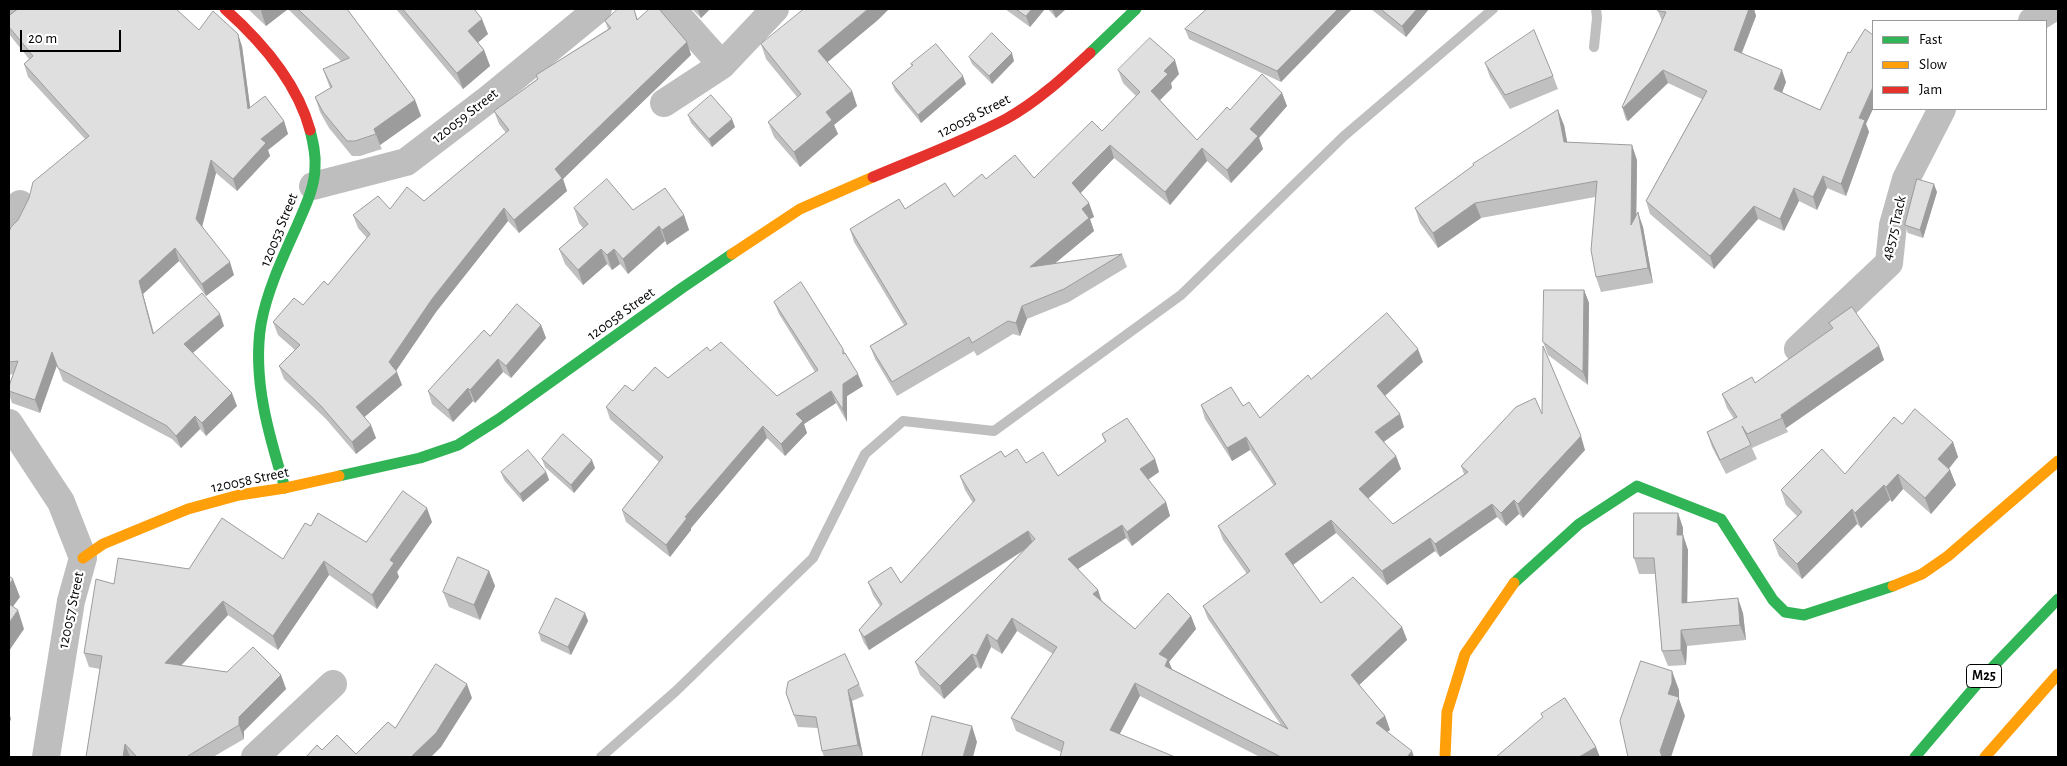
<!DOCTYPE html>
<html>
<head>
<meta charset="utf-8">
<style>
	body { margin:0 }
	#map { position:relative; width:2067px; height:766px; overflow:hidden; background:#fff; font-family:"Alegreya Sans",sans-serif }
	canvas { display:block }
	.frame { position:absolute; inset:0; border:10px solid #000; pointer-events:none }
	.legend { position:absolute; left:1872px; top:20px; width:175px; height:90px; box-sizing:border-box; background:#fff; border:1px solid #999; margin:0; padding:6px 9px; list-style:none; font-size:15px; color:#000 }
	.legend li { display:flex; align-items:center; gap:10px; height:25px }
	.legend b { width:25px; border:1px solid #999 }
	.scale { position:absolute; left:20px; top:30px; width:101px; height:22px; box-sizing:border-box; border:2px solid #000; border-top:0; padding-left:6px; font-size:15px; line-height:18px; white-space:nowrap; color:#000; -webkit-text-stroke:4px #fff; paint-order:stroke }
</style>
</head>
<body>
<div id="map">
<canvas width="2067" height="766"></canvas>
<div class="frame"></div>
<ul class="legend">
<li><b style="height:6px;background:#30b455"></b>Fast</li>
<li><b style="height:6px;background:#ff9f0a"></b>Slow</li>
<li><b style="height:6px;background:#e5322d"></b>Jam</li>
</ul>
<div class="scale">20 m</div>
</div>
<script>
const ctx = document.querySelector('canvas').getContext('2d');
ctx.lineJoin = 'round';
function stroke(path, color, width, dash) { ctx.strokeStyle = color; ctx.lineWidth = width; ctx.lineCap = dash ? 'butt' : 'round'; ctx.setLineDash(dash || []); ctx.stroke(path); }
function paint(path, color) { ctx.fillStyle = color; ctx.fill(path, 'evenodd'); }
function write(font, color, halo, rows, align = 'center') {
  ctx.font = font + ' "Alegreya Sans",sans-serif'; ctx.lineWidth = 4.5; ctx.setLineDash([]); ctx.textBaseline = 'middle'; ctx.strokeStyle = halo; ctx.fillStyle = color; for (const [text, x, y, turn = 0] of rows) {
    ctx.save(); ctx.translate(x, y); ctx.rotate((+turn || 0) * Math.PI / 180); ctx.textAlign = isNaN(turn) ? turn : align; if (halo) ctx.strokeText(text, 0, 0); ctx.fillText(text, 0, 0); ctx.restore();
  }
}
stroke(new Path2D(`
	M1594 47 1597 18 1596 9
	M601 757 676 691 813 558 865 454 903 421 994 431 1181 295 1344 136 1493 9`), '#bfbfbf', 10);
stroke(new Path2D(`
	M672 9 722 65
	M9 13 14 9
	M2032 21 2051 9
	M664 103 722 65 775 9
	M313 186 406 162 486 101 598 9
	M9 226 20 204
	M1798 349 1889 263 1893 225 1906 179 1942 109
	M9 423 61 502 83 558 71 601 46 757
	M255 757 333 684`), '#bebebe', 28);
stroke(new Path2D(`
	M1090 53 1136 9
	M339 476 420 458 458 445 499 419 682 288 732 254
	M285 488C269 436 252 379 261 324 267 291 282 259 296 228 304 209 315 188 315 167 316 154 313 142 310 130
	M1514 583 1579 524 1637 486 1721 519 1773 600 1785 612 1804 615 1893 586
	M1915 757 1984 676 2058 599`), '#30b455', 11);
stroke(new Path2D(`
	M732 254 800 209 873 177
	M83 558 103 544 188 509 239 495 285 488 339 476
	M1893 586 1922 574 1948 556 2058 461
	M1445 757 1447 712 1465 654 1514 583
	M1985 757 2058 674`), '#ff9f0a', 11);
stroke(new Path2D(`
	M225 9C261 41 297 82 310 130
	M873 177C918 158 964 141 1006 119 1037 102 1064 77 1090 53`), '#e5322d', 11);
paint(new Path2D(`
	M248 9H288L266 26Z
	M288 9H347L415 100 421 116 380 145 382 149 360 156H352L329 128 320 112 315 97 330 88 323 69 341 61Z
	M396 9H474L488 34 478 42 484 50 490 66 463 89Z
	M634 9 638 20 687 42 691 55 563 179 567 191 519 233 508 221 436 312 396 371 402 385 364 417 376 438 356 454 326 419 284 379 279 366 295 350 278 335 273 322 303 305 328 285 367 238 358 228 353 215 390 209 424 201 506 133 499 124 494 111 537 79 536 75 608 29 605 21Z
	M692 9H710L701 18Z
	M1005 9H1045L1030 27Z
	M1048 9H1066L1056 18Z
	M1352 9 1281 82 1189 39 1185 29Z
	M1371 9H1429L1406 37Z
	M1659 9H1754L1756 16 1742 53 1786 82 1782 92 1820 110 1866 124 1869 132 1846 196 1827 188 1817 210 1799 201 1784 231 1758 219 1714 269 1650 214 1646 201 1702 99 1668 83 1628 121 1626 120 1622 107 1662 21 1658 11Z
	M9 16 199 30 242 46 250 107 284 121 288 134 268 150 270 156 237 191 216 173 202 226 234 275 206 296 179 261 143 294 154 333 224 326 193 353 237 406 206 436 200 429 181 448 172 439 63 381 57 365 40 413 12 403 9 394V386L13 374 9 375V232L85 139 28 77 24 64 29 59 9 34Z
	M879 19 827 62 852 91 857 106 834 125 838 134 800 167 774 137 768 122 797 97 766 59 761 44Z
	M969 57 1014 61 992 84 972 64Z
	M1485 63 1553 76 1558 89 1510 109 1490 77Z
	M911 64 966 84 921 123 895 91 892 83 912 66Z
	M1118 70 1179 74 1171 83 1172 88 1160 100 1197 140 1230 110 1282 93 1287 106 1259 138 1263 149 1231 183 1207 161 1170 205 1114 158 1080 193 1089 203 1094 217 1090 219 1094 231 1055 263 1122 254 1127 267 1069 302 1027 319 1020 336 1013 334 977 356 974 351 897 396 875 359 870 346 904 325 854 242 850 229 905 209 954 197 986 179 1034 178 1102 131 1136 96 1123 83Z
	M688 115 735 127 712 147 691 123Z
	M1564 125 1567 142 1637 160 1636 215 1643 227 1653 283 1601 292 1596 277 1595 197 1481 218 1438 248 1420 223 1415 208Z
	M1937 192 1923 238 1908 233 1905 225Z
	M574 208 633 210 684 215 689 230 667 245 665 241 628 274 620 264 612 270 607 264 583 285 565 264 559 249 583 228 579 223Z
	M1584 290 1589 303 1588 385 1548 355 1543 342Z
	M774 302 843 349 845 353 863 386 847 396V422L836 403 804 424 807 433 785 456 767 438 691 528V530L670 557 626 522 622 510 659 462 610 419 606 407 633 391 668 378 710 351 777 396 815 372 779 314Z
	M1829 323 1879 346 1884 360 1786 428 1788 432 1752 448 1757 459 1726 474 1712 447 1707 432 1734 419 1727 408 1722 394 1755 383 1831 329Z
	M541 325 546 338 511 378 503 372 475 403 473 401 453 422 432 404 428 391 490 336Z
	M1423 362 1385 396 1404 427 1384 442 1396 456 1401 469 1368 499 1393 524 1464 474 1461 466 1542 414 1585 450 1523 518 1519 514 1506 526 1497 517 1440 557 1435 551 1387 585 1336 533 1293 565 1321 603 1402 627 1407 640 1359 685 1385 716 1390 730 1387 732 1414 757H1260L1140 696 1061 752 1016 731 1011 718 1053 654 1017 631 1002 654 991 647 981 669 977 667 944 699 920 675 915 662 1023 551 869 650 864 643 859 630 880 606 873 595 868 582 901 583 973 503 965 490 960 476 1005 457 1026 463 1058 476 1105 442 1102 434 1155 459 1159 472 1148 480 1166 502 1170 516 1132 546 1126 538 1078 569 1098 590 1102 601 1135 629 1191 616 1196 629 1169 662 1172 669 1281 725 1208 619 1203 606 1247 574 1223 540 1218 526 1274 486 1250 450 1232 461 1205 419 1201 405 1243 406 1260 418 1311 379Z
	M1902 424 1953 442 1958 457 1949 469 1950 470 1956 485 1931 514 1903 489 1892 502 1890 500 1861 528 1857 524 1802 579 1779 556 1773 540 1797 516 1786 505 1781 490 1845 474Z
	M542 459 595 468 574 493 545 467Z
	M501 472H546L549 480 523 502 504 480Z
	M1678 513 1683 528V535L1688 550 1687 603 1743 613 1746 640 1687 646 1686 665 1668 666 1662 651 1655 574H1639L1634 558Z
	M432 522 397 572 399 577 377 609 329 575 278 650 228 615 181 666 227 672 281 675 286 689 244 731V739L213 757H86L100 669 89 667 84 653 114 584 189 569 283 559 311 526 366 542Z
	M489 571 495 586 480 620 449 607 443 592Z
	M585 613 588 621 571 655 541 641 539 633Z
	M859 684 864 696 852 701 863 756 858 757H824L822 751 818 728 798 727 786 693Z`), '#c0c0c0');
paint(new Path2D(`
	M263 9H288L266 26 261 11Z
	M699 9H710L701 18 698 10Z
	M868 9H889L879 19 823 66 818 51Z
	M1032 9H1045L1030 27 1026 16Z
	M1052 9H1066L1056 18Z
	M1338 9H1352L1281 82 1277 71Z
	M1417 9H1429L1406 37 1402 26Z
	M1749 9H1754L1756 16 1738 62 1734 50Z
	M482 19 488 34 474 46 468 31Z
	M238 34 242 46 252 122 248 109Z
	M687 42 691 55 563 179 567 191 519 233 514 220 555 169Z
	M484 50 490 66 463 89 457 73Z
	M1012 53 1014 61 992 84 989 76Z
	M1175 60 1179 74 1171 83 1172 88 1156 104 1151 91 1164 71Z
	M1663 70 1668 83 1628 121 1623 108Z
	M1782 70 1786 82 1779 101 1774 89Z
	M963 76 966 84 921 123 918 115Z
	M1873 87V109L1866 124 1869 132 1846 196 1841 184 1859 118Z
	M852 91 857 106 834 125 838 134 800 167 794 152 826 112Z
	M1282 93 1287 106 1259 138 1263 149 1231 183 1227 170 1250 129Z
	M415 100 421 116 380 145 374 129Z
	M1558 110 1564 125 1570 157 1564 142Z
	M732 119 735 127 712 147 709 139Z
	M284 121 288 134 268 150 270 156 237 191 233 179 261 139Z
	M1110 145 1114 158 1077 197 1072 183Z
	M1632 145 1637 160 1636 240 1631 225Z
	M1202 148 1207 161 1170 205 1165 192Z
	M211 160 216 173 201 231 196 219Z
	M1823 176 1827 188 1817 210 1813 197Z
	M1934 184 1937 192 1923 238 1920 230Z
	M1794 188 1799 201 1784 231 1780 219Z
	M1089 203 1094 217 1090 219 1094 231 1035 280 1030 267 1082 209Z
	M1475 203 1481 218 1438 248 1433 233Z
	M1754 206 1758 219 1714 269 1710 256Z
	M504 208 508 221 436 312 393 375 389 362 432 299Z
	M1638 212 1643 227 1653 283 1648 268Z
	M684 215 689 230 667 245 662 230Z
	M659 226 665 241 628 274 623 259Z
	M175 248 179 261 143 294 157 347 153 334 139 281Z
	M601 249 607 264 583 285 578 270Z
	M614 249 620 264 612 270 607 255Z
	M230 262 234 275 206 296 202 284Z
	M1584 290 1589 303 1588 385 1583 372Z
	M1022 306 1027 319 1020 336 1016 323Z
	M220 314 224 326 189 356 184 344Z
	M541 325 546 338 511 378 506 366Z
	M1879 346 1884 360 1786 428 1781 415Z
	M1418 349 1423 362 1381 399 1377 386Z
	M52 352 57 365 40 413 35 400Z
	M498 359 503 372 475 403 470 390Z
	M397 372 402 385 361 420 356 407Z
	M858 374 863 386 847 396V422L843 410V384Z
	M468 388 473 401 453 422 448 410Z
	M831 391 836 403 804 424 807 433 785 456 781 444 796 414Z
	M232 393 237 406 206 436 202 423Z
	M1400 414 1404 427 1379 445 1375 432Z
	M195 416 200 429 181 448 176 436Z
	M371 425 376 438 356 454 352 442Z
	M763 426 767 438 691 528V530L670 557 666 545 685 517Z
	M1581 436 1585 450 1523 518 1518 504Z
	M1246 437 1250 450 1232 461 1227 448Z
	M1953 442 1958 457 1944 474 1938 459Z
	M1396 456 1401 469 1364 502 1359 489Z
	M1155 459 1159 472 1144 482 1140 469Z
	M592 460 595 468 574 493 571 485Z
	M1950 470 1956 485 1931 514 1925 498Z
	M546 472 549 480 523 502 520 494Z
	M1898 474 1903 489 1892 502 1886 487Z
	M1884 485 1890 500 1861 528 1855 513Z
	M1514 500 1519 514 1506 526 1501 513Z
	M1166 502 1170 516 1132 546 1127 532Z
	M1492 504 1497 517 1440 557 1435 544Z
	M427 508 432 522 397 572 399 577 377 609 372 595 390 560Z
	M1852 509 1857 524 1802 579 1797 564Z
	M1678 513 1683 528V535L1688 550 1687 618 1682 603 1677 535Z
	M1331 520 1336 533 1290 567 1285 554Z
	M1122 525 1126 538 1073 572 1068 559Z
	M1028 531 1033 544 869 650 864 637Z
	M1430 538 1435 551 1387 585 1382 571Z
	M324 561 329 575 278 650 273 636Z
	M489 571 495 586 480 620 474 605Z
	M13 579 20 597 9 612V585Z
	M1098 590 1102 603 1093 594Z
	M1738 598 1743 613 1746 640 1740 625Z
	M223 601 228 615 170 677 165 663Z
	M18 610 24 629 9 651V623Z
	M585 613 588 621 571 655 568 647Z
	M1191 616 1196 629 1169 662 1173 672 1170 679 1159 654Z
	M1012 618 1017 631 1002 654 997 641Z
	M1402 627 1407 640 1356 688 1351 675Z
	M1681 630 1687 646 1686 665 1681 650Z
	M987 634 991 647 981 669 976 656Z
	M972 654 977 667 944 699 940 686Z
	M1672 671 1679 690V699L1685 716 1671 757H1662L1660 751Z
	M281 675 286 689 244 731V739L239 725V717Z
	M1135 683 1140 696 1115 743 1110 730Z
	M467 684 472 698 441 747 431 757H411Z
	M848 690 852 701 863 756 858 745Z
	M9 712 11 719 9 724Z
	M1385 716 1390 730 1381 736 1376 723Z
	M972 726 977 742 973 757H963Z
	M125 744 130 757H123Z
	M1596 747 1600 757H1579Z
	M1412 751 1414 757H1407Z`), '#9c9c9c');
const building = new Path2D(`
	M18 9H176L199 30 213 11 238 34 248 109 265 96 284 121 261 139 266 143 233 179 211 160 196 219 230 262 202 284 175 248 139 281 153 334 202 293 220 314 184 344 232 393 202 423 195 416 176 436 167 426 58 368 52 352 35 400 9 391V386L18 361 9 362V232L11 227 18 220 29 198 33 182 89 136 24 64 33 56 9 27V16Z
	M298 9H347L415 100 374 129 376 134 355 141H347L323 112 315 97 332 87 323 69 349 58Z
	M403 9H474L482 19 468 31 484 50 457 73Z
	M618 9H634L637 20 649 9H659L687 42 555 169 562 178 514 220 504 208 432 299 389 362 397 372 356 407 371 425 352 442 321 406 279 366 300 345 273 322 294 298 303 305 324 281 328 285 370 234 353 215 378 196 390 209 407 187 424 201 509 130 494 111 538 79 536 75 611 28 605 21Z
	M804 9H868L818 51 852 91 826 112 832 120 794 152 768 122 801 94 761 44Z
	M1016 9H1032L1026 16Z
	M1207 9H1338L1277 71 1185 29Z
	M1381 9H1417L1402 26Z
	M1659 9H1749L1734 50 1782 70 1774 89 1820 110 1848 52 1850 53 1865 29 1873 35V87L1859 118 1865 120 1841 184 1823 176 1813 197 1794 188 1780 219 1754 206 1710 256 1646 201 1707 91 1663 70 1623 108 1622 107 1666 12 1658 11Z
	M1534 30 1553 76 1505 95 1485 63Z
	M992 33 1012 53 989 76 969 57Z
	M1150 38 1175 60 1164 71 1168 74 1151 91 1197 140 1227 107 1230 110 1262 74 1282 93 1250 129 1258 136 1227 170 1202 148 1165 192 1110 145 1072 183 1089 203 1082 209 1089 218 1030 267 1122 254 1064 289 1022 306 1016 323 1008 321 972 343 969 337 892 382 870 346 907 324 850 229 899 199 905 209 945 183 954 197 982 174 986 179 1015 155 1034 178 1092 121 1102 131 1140 92 1118 70Z
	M936 44 963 76 918 115 892 83 913 65 911 64Z
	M711 95 732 119 709 139 688 115Z
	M1558 110 1564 142 1632 145 1631 225 1638 212 1648 268 1596 277 1591 250 1597 181 1475 203 1433 233 1415 208 1474 165 1473 164Z
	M607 179 633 210 665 188 684 215 662 230 659 226 623 259 614 249 607 255 601 249 578 270 559 249 588 224 574 208Z
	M1917 179 1934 184 1920 230 1905 225Z
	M801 282 843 349V354L845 353 858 374 843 384V410L831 391 796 414 803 421 781 444 763 426 685 517 687 518 666 545 622 510 663 457 606 407 625 385 633 391 655 367 668 378 707 347 710 351 721 342 777 396 818 370 774 302Z
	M1544 290H1584L1583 372 1543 342Z
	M517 304 541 325 506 366 498 359 470 390 468 388 448 410 428 391 484 330 490 336Z
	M1852 307 1879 346 1781 415 1782 418 1747 434 1742 426 1751 445 1720 460 1707 432 1737 417 1722 394 1752 377 1755 383 1833 328 1829 323Z
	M1387 313 1418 349 1377 386 1400 414 1375 432 1396 456 1359 489 1393 524 1468 472 1461 466 1516 407 1535 398 1542 414 1543 346 1581 436 1518 504 1514 500 1501 513 1492 504 1435 544 1430 538 1382 571 1331 520 1285 554 1321 603 1353 577 1402 627 1351 675 1385 716 1376 723 1412 751 1407 757H1281L1135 683 1110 730 1175 757H1060L1064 742 1011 718 1057 647 1012 618 997 641 987 634 976 656 972 654 940 686 915 662 1035 539 1028 531 864 637 859 630 882 604 868 582 891 567 901 583 975 500 960 476 1001 451 1005 457 1017 449 1026 463 1043 452 1058 476 1106 441 1102 434 1127 418 1155 459 1140 469 1166 502 1127 532 1122 525 1068 559 1098 590 1093 594 1135 629 1168 593 1191 616 1159 654 1168 659 1165 666 1288 729 1203 606 1250 571 1218 526 1276 484 1246 437 1227 448 1201 405 1231 387 1243 406 1249 402 1260 418 1308 375 1311 379Z
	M1915 409 1953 442 1938 459 1950 470 1925 498 1898 474 1886 487 1884 485 1855 513 1852 509 1797 564 1773 540 1802 512 1781 490 1822 449 1845 474 1894 417 1902 424Z
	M563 434 592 460 571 485 542 459Z
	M528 450 546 472 520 494 501 472Z
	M403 491 427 508 390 560 394 563 372 595 324 561 273 636 223 601 165 663 227 672 253 647 281 675 239 717V725L188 756 189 757H137L125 744 123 757H86L102 656 84 653 96 579 114 584 118 558 189 569 222 518 283 559 305 523 311 526 318 513 366 542Z
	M1634 513H1678L1677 535H1683L1682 603 1738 598 1740 625 1681 630V650L1662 651 1654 558H1634Z
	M458 557 489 571 474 605 443 592Z
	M9 576 13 579 9 585Z
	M556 598 585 613 568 647 539 633Z
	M9 604 18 610 9 623Z
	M845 654 859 684 848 690 858 745 822 751 816 717 794 715 786 693 788 682Z
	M1641 661 1672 671V683L1668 694 1679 697 1660 751 1662 757H1628L1620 721Z
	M436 664 467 684 436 733 411 757H306L317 745 322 750 337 735 356 754 388 722 395 728Z
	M1565 698 1596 747 1579 757H1496L1543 717 1541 714Z
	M932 716 972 726 963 757H922Z`);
paint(building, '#dfdfdf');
stroke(building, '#9c9c9c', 1);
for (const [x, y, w] of [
	[1984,676,35]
]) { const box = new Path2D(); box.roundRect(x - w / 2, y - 11.5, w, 23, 4); ctx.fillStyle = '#fff'; ctx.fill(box); stroke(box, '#000', 1); }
write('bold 14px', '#000', null, [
	["M25",1984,676]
]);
write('15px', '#000', '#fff', [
	["120059 Street",465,116,-38],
	["120058 Street",974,116,-27],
	["48575 Track",1894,228,-77],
	["120053 Street",279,230,-68],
	["120058 Street",621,314,-36],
	["120058 Street",250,480,-12],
	["120057 Street",71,610,-78]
]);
</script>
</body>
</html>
